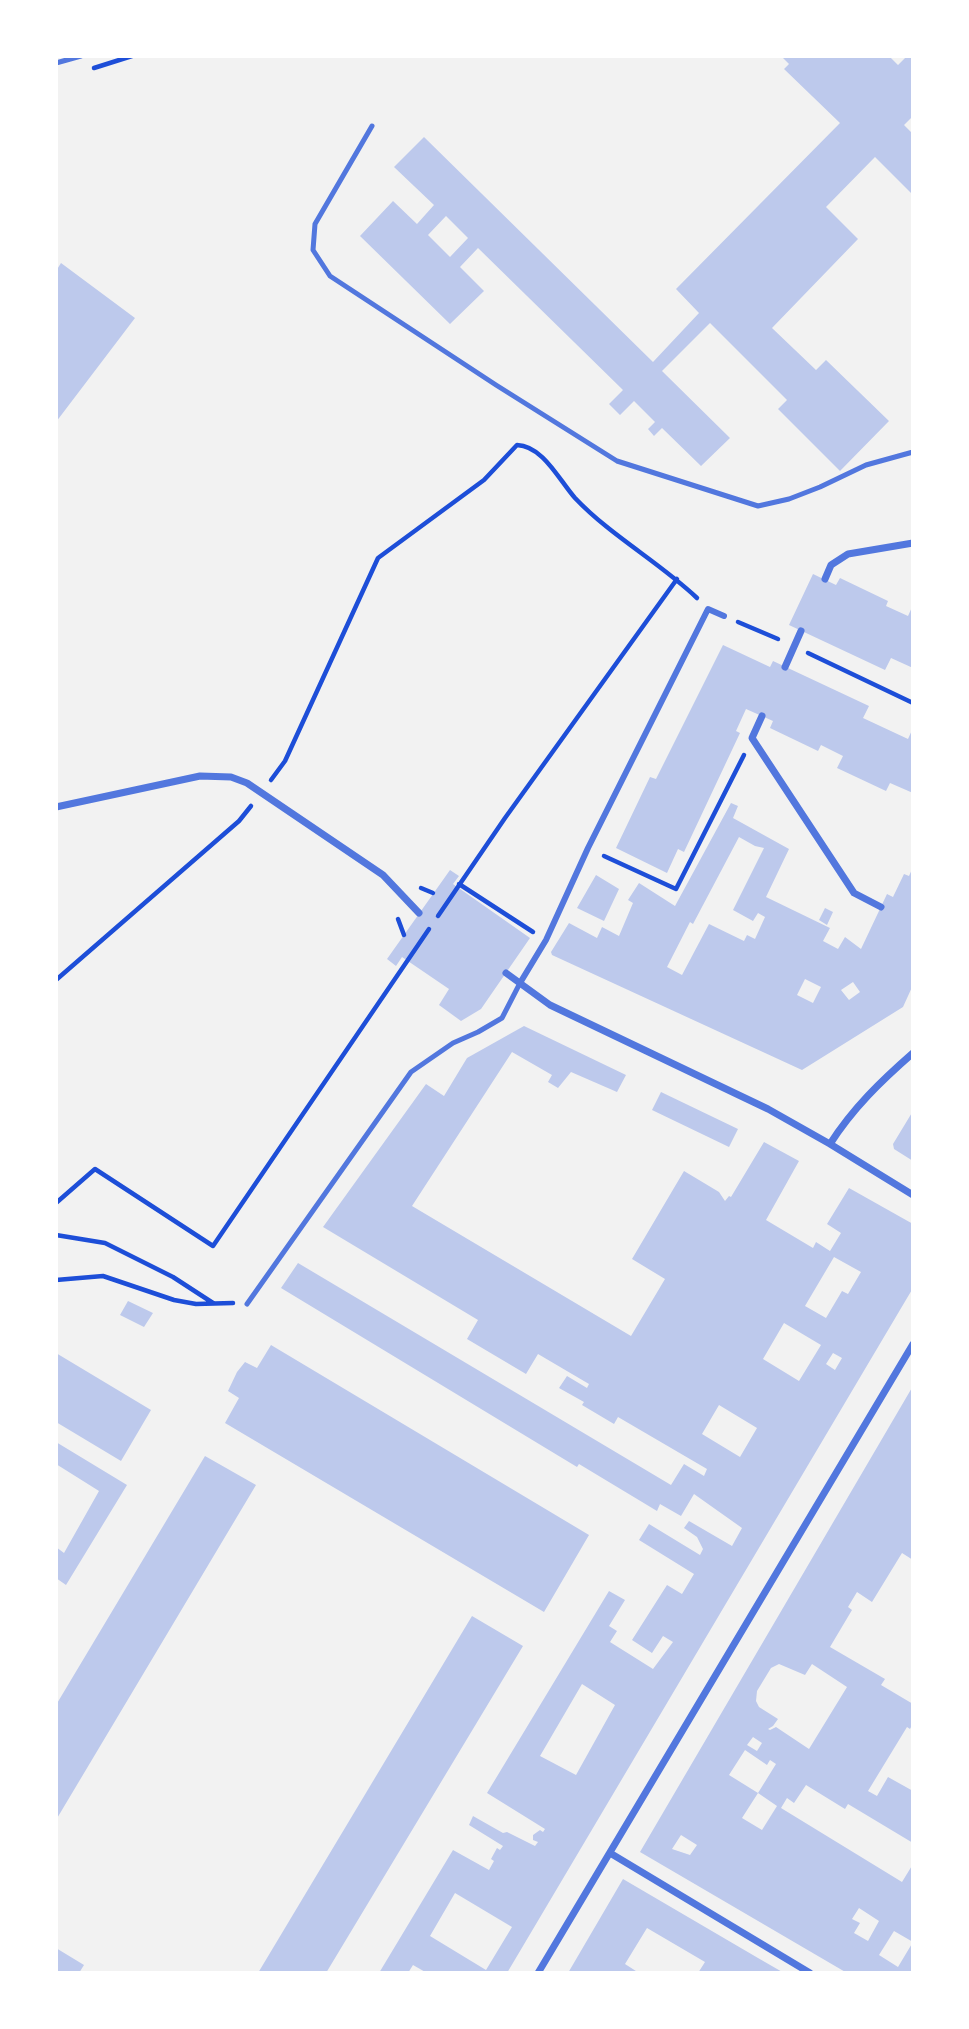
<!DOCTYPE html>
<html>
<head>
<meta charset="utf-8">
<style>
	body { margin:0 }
	#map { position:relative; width:969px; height:2029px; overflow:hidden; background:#f2f2f2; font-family:Barlow,sans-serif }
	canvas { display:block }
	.frame { position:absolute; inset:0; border:58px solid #fff; pointer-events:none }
</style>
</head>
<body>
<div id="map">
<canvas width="969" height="2029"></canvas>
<div class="frame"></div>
</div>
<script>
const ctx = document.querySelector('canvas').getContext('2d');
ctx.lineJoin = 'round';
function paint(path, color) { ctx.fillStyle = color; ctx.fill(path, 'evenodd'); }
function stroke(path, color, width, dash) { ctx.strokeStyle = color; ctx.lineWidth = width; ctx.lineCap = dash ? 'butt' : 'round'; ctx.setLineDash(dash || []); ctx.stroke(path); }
paint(new Path2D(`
	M781 56H889L898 65 907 56H913V116L904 125 913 134V195L875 157 826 207 858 239 772 328 816 370 826 360 889 421 840 471 778 409 787 400 710 323 662 371 730 438 701 466 662 428 654 436 648 429 655 422 634 401 620 415 609 404 623 390 478 248 460 267 484 291 450 324 360 236 393 201 417 224 434 205 394 167 424 137 653 362 699 313 676 289 840 123 784 69 789 64ZM446 216 468 238 450 257 428 235Z
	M61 263 135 318 56 422V271Z
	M813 574 836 585 840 578 888 601 886 606 908 616 913 605V668L891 658 885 670 789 625Z
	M723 645 770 667 773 661 869 706 863 718 908 739 913 728V793L890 783 886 791 837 768 843 756 821 745 818 751 770 728 773 721 746 709 736 731 740 733 684 852 678 849 667 873 616 848 650 777 656 779Z
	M731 803 738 806 733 818 789 849 766 897 830 928 823 941 838 949 845 937 861 949 887 894 893 897 904 874 909 876 913 867V985L903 1007 802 1070 552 955 551 952 569 923 597 938 602 927 619 936 633 903 628 900 639 883 675 906ZM739 837 755 846 764 848 733 910 753 921 758 913 765 917 755 939 747 935 744 941 709 924 682 975 667 967 690 922 693 924ZM805 979 821 987 813 1003 797 995ZM853 982 860 992 849 1000 841 990Z
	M450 870 459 876 453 884 530 938 481 1009 461 1021 439 1005 449 989 402 957 396 966 387 959Z
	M596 875 619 889 604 921 577 908Z
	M825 908 833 912 827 925 819 920Z
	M524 1026 626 1075 617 1092 571 1072 558 1088 548 1082 552 1075 512 1052 412 1206 631 1336 665 1279 632 1259 684 1171 719 1192 725 1201 729 1196 731 1197 764 1142 799 1161 766 1220 813 1248 816 1242 830 1251 841 1233 827 1224 849 1188 913 1224V1288L507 1973H427L413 1965 408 1973H379L453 1850 489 1870 494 1861 491 1859 497 1848 500 1850 503 1846 469 1825 473 1816 503 1833 507 1832 535 1846 538 1842 533 1840V1835L540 1830 543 1832 545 1829 487 1793 609 1591 625 1600 609 1626 617 1631 610 1642 653 1669 673 1642 663 1636 652 1653 632 1640 667 1585 682 1594 694 1574 639 1540 649 1524 700 1555 703 1549 697 1537 684 1528 689 1521 732 1546 742 1528 694 1494 681 1516 660 1504 657 1511 579 1464 577 1467 281 1288 298 1263 671 1485 684 1464 704 1476 707 1469 618 1417 614 1424 582 1405 584 1402 559 1388 567 1376 587 1388 589 1384 538 1354 526 1374 467 1339 478 1320 323 1227 426 1084 444 1096 467 1058ZM834 1257 861 1272 848 1294 842 1291 826 1318 805 1306ZM784 1323 821 1345 799 1381 763 1359ZM833 1353 842 1358 835 1370 826 1364ZM719 1405 757 1428 740 1457 702 1434ZM582 1684 615 1705 576 1775 540 1756ZM455 1893 512 1927 486 1970 430 1936Z
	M661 1092 738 1129 729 1147 652 1110Z
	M913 1111V1161L894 1149 893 1144Z
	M128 1301 153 1313 144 1327 120 1315Z
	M271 1345 589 1535 544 1612 225 1423 239 1398 228 1391 237 1372 245 1362 257 1368Z
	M56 1353 151 1410 121 1461 56 1422Z
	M913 1386V1560L902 1553 872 1602 857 1592 848 1607 852 1610 830 1647 885 1679 881 1685 913 1704V1723L910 1729 907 1727 868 1791 877 1796 888 1777 913 1791V1843L848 1804 845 1809 806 1785 794 1803 787 1798 781 1808 902 1882 913 1864V1973H847L640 1852ZM779 1664 805 1675 812 1664 847 1687 809 1749 776 1727 770 1730 768 1729 773 1726 778 1719 759 1707 756 1701 757 1691 771 1668ZM753 1737 762 1743 757 1751 747 1745ZM745 1750 767 1765 770 1760 776 1764 758 1793 777 1806 762 1830 742 1818 758 1793 729 1775ZM681 1835 697 1845 690 1855 672 1849ZM859 1908 879 1921 868 1941 854 1933 860 1923 852 1919ZM894 1931 913 1942 898 1967 879 1955Z
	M56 1442 127 1485 66 1585 56 1578V1547L64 1553 99 1491 56 1464Z
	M205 1456 256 1485 56 1820V1705Z
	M472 1616 523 1646 326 1973H258Z
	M623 1879 758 1958 784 1973H698L705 1962 647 1928 625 1964 639 1973H568Z
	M56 1948 84 1965 79 1973H56Z`), '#bdc9ec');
stroke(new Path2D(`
	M94 68 132 56
	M738 622 778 639
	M808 653 913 703
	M271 780 285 761 378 558 484 480 517 445C543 446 559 480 575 498 611 536 659 562 697 598
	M604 856 676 889 744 755
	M459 884 533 932
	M421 888 433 893
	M438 916 505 818 677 579
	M398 919 404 935
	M56 980 239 821 251 806
	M56 1203 95 1169 213 1246 429 929
	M56 1235 105 1243 173 1277 213 1303
	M56 1280 103 1276 174 1300 196 1304 233 1303`), '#1d4ed8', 4.5);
stroke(new Path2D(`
	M56 63 81 56
	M372 126 315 224 313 250 330 276 496 385 617 461 758 506 789 499 820 487 866 465 913 452
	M247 1304 411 1072 453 1043 478 1032 502 1018 520 983`), '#5277de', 5);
stroke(new Path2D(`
	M520 983 546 940 588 848 708 609 724 616`), '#5277de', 6);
stroke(new Path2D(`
	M825 579 831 565 848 554 913 543
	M785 667 801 631
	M762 716 752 738 854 893 881 907
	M56 807 200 776 231 777 247 783 383 875 419 913
	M506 973 550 1005 768 1109 830 1144 913 1195
	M830 1144C853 1108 881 1081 913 1053
	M610 1853 810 1973
	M538 1973 913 1344`), '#5277de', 7);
</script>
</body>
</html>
